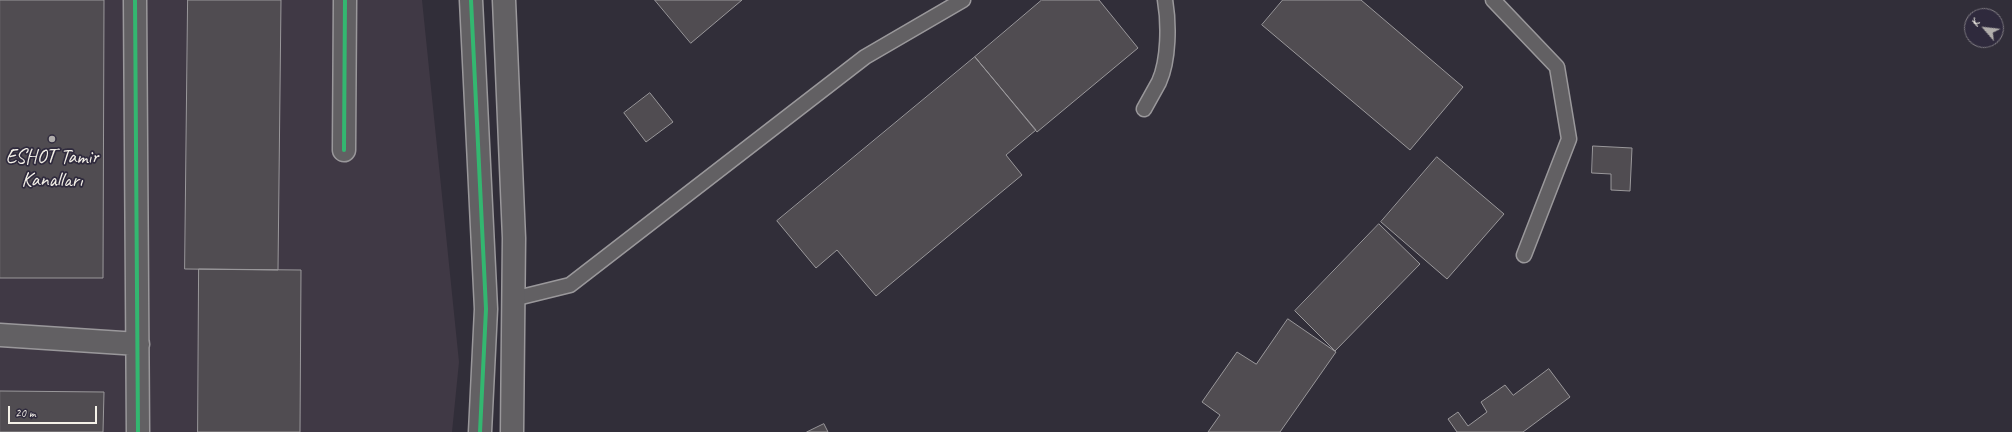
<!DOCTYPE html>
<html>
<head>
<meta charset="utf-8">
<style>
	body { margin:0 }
	#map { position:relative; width:2012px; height:432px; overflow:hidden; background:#312e39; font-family:Caveat,sans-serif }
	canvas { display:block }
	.north { position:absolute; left:1964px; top:8px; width:40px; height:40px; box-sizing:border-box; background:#2f2a3d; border:1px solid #7e7a81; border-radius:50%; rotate:298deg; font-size:11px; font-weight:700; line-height:16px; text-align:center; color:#f4f1e8 }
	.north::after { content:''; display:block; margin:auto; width:14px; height:18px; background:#b0adab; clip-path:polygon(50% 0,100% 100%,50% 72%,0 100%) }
	.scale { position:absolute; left:8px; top:406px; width:89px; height:18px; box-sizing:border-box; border:2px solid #f4f1e8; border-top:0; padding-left:5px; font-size:12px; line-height:14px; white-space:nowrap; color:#f4f1e8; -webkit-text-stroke:3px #2f2a3d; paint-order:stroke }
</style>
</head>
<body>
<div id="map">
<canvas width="2012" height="432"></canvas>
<div class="north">K</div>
<div class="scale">20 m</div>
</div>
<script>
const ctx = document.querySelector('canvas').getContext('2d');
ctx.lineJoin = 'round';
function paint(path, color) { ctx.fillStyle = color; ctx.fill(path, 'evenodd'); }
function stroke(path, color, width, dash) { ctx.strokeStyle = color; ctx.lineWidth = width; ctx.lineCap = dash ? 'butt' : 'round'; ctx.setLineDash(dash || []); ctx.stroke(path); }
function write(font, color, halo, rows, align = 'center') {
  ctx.font = font + ' Caveat,sans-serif'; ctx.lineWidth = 3.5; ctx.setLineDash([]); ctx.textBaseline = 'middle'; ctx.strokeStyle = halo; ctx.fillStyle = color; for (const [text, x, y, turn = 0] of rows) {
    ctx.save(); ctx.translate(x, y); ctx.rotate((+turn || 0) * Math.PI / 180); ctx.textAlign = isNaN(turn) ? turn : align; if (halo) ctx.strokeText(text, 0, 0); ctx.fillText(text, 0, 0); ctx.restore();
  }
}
paint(new Path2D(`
	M0 0H422L459 362 452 432H0Z`), '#403945');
const building = new Path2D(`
	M0 0H104L103 278H0Z
	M188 0H281L278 270 185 269Z
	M655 0H742L691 43Z
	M1042 0H1099L1138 48 1037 132 975 57Z
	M1283 0H1361L1463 87 1410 150 1262 25Z
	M975 57 1036 130 1006 155 1022 175 876 296 837 250 816 268 777 221Z
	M650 93 673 122 646 142 624 113Z
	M1593 146 1632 148 1630 191 1611 190V174L1592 173Z
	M1437 157 1504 214 1447 279 1381 222Z
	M1379 224 1420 264 1335 351 1295 311Z
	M199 269 301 270 300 432H198Z
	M1288 319 1336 352 1280 432H1208L1220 415 1202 402 1237 352 1256 364Z
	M1549 369 1570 397 1523 432H1457L1448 419 1458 412 1468 426 1487 412 1481 402 1505 385 1513 395Z
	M0 391 104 392 103 432H0Z
	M824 424 828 432H807Z`);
paint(building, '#504c51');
stroke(building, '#9a989b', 1);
const service = new Path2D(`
	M1493 0 1557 67 1569 139 1524 255
	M1144 109C1149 100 1154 91 1159 82 1169 60 1169 23 1165 0
	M513 299 570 285 865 57 963 0`);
const minor = new Path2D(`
	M135 0 138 432
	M344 150 345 0
	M0 335 138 344`);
const tertiary = new Path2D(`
	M471 0 486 309 480 432
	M504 0 514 238 512 432`);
stroke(service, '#9a989b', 17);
stroke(minor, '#9a989b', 25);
stroke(tertiary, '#9a989b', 25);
stroke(service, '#626063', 14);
stroke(minor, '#626063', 22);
stroke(tertiary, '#626063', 22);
stroke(new Path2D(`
	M135 0 138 432
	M471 0 486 309 480 432
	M344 150 345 0`), '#33b770', 4);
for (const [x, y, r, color] of [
	[52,139,4,"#b0adab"]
]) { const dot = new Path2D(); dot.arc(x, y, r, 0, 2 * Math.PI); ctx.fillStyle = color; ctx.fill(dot); stroke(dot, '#2f2a3d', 1.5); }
write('20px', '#f4f1e8', '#2f2a3d', [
	["ESHOT Tamir",52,158],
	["Kanalları",52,181]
]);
</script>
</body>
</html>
